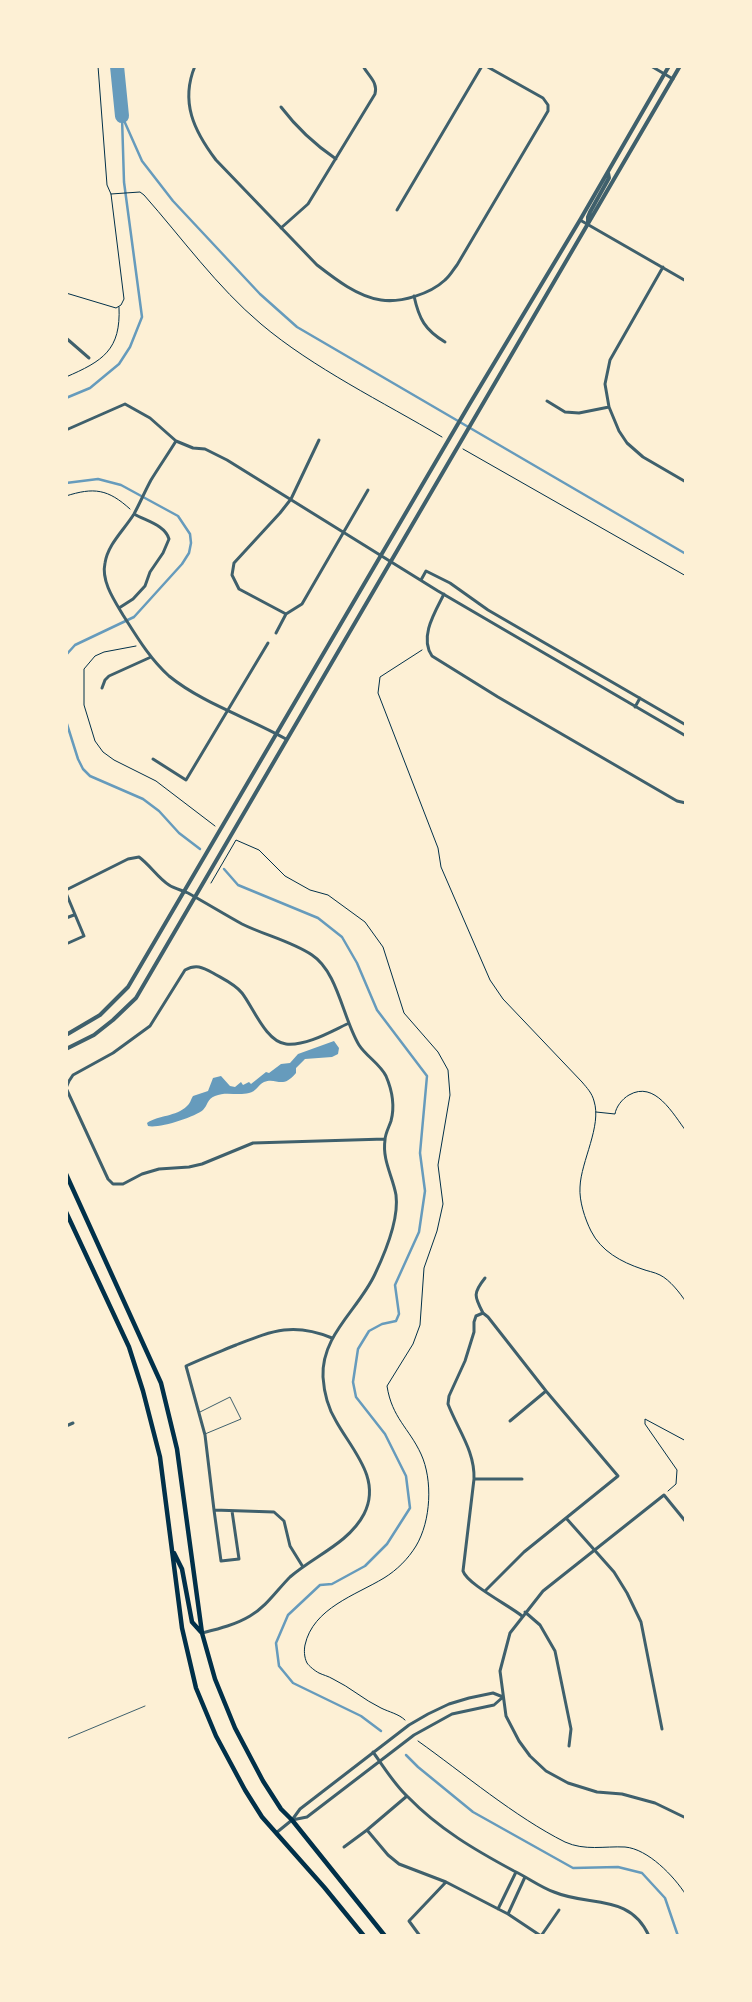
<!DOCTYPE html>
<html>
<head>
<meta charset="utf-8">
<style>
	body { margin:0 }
	#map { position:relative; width:752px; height:2002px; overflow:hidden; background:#fdf0d5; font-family:Literata,serif }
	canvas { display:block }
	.frame { position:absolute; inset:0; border:68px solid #fdf0d5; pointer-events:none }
</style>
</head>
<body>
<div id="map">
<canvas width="752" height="2002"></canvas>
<div class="frame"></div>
</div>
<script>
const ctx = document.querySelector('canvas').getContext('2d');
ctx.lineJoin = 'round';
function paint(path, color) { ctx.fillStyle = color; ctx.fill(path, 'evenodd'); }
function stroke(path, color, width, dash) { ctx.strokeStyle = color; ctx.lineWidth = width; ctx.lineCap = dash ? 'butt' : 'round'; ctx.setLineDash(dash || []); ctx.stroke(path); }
paint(new Path2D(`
	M334 1041 339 1048 338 1054 332 1057 305 1059 296 1068V1073C282 1090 277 1077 264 1082 258 1085 256 1092 249 1093 237 1096 226 1091 215 1096 207 1099 208 1105 203 1110 195 1117 158 1129 148 1126L147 1123C158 1115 176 1117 187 1106 190 1104 191 1099 193 1096L208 1091 213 1078 221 1076 230 1086 235 1087 241 1082 243 1085 249 1082 251 1084 266 1072 269 1073 281 1064 290 1063 298 1054Z`), '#669bbc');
stroke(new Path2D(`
	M122 116 142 161 173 201 260 294 297 327 686 554
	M66 398 90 388 119 364 130 347 142 317 124 182 122 117
	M66 483 98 479 121 485 178 516 190 534 191 543 189 553 182 564 134 617 75 645 66 655
	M66 721 78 759 83 769 90 776 143 799 159 811 179 833 200 849
	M224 869 238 885 318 918 342 937 357 963 377 1010 427 1076 420 1153 425 1191 419 1232 395 1285 399 1314 396 1321 382 1324 369 1331 358 1349 353 1382 356 1397 385 1434 406 1476 410 1508 387 1544 365 1566 332 1584 320 1585 288 1615 276 1643 279 1666 293 1683 361 1716 381 1731
	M406 1755 418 1767 473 1812 573 1868 618 1867 642 1873 665 1898 678 1936`), '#669bbc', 2.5);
stroke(new Path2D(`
	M117 66 122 116`), '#669bbc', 14);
stroke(new Path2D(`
	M111 194 140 192 144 195C182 238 217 287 261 324 313 368 383 402 442 437
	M66 293 116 308 121 305 124 299 111 194 107 185 98 66
	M66 377C103 361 121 350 119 307
	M463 449 686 576
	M66 496C94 487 108 489 130 509
	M136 646 104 652 95 656 84 669V705L95 741 103 752 114 760 156 781 215 826
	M422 650 380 677 378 693 438 848 441 867 490 980 503 999 582 1082C587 1088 592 1093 594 1101 602 1126 581 1161 580 1187 579 1201 585 1219 591 1231 601 1251 621 1262 642 1269 647 1271 654 1272 660 1275 670 1280 680 1293 686 1302
	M211 883 236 840 259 850 285 876 310 890 328 895 365 922 383 947 404 1013 438 1052 448 1070 450 1095 438 1165 443 1204 437 1231 424 1268 420 1325 413 1344 387 1386C392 1418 409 1428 421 1454 433 1480 431 1521 416 1546 408 1559 397 1570 384 1578 356 1595 313 1608 305 1645 304 1650 304 1657 307 1663 309 1666 315 1671 319 1673 323 1675 328 1676 333 1679 350 1687 364 1700 381 1708 389 1712 399 1714 405 1720
	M596 1112 615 1114C616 1107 622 1099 629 1095 655 1080 673 1114 686 1131
	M668 1491 676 1484 677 1470 645 1424V1419L686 1441
	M418 1741C463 1773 515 1817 565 1842 585 1851 604 1846 625 1847 648 1849 674 1876 686 1895`), '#003049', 1);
stroke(new Path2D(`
	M200 1412 230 1397 241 1419 205 1434
	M66 1739 145 1706`), '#3f606c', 1);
stroke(new Path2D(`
	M195 66C180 102 194 131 216 160L317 265C335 279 358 297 381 300 401 303 430 294 445 280 450 276 453 270 457 265L548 111V105L543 98 486 66
	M651 66 673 79
	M281 107C297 128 314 144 336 159
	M397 210 482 66
	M580 220 686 281
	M281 228 308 204 375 94C378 82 369 77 363 66
	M663 267 610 360 605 384 609 407 619 431 627 443 643 457 686 482
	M414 296C419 319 425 330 445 342
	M66 338 89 358
	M547 401 565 412 579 413 609 407
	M66 430 125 404 150 418 176 441 193 448 205 449 227 460 438 591 686 736
	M319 440 291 499 280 513 234 563 232 575 239 589 286 614 302 604 368 490
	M176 441C168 454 159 467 151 480 145 491 140 503 134 514 124 530 108 544 105 563 101 581 114 600 123 615 137 637 150 659 169 676 202 703 249 718 286 739
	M421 580 426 571 450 583 488 610 686 725
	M444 594C435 612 419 637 432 656L498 697 677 801 686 803
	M119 608 133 599 145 586 150 572 163 553 169 539C165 525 146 521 134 514
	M276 633 286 614
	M102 688 105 680 109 676 151 657
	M635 707 640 698
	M153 759 186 780 268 643
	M66 890 128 859 139 857C150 865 158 878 169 885 175 889 182 890 188 893 206 903 224 914 242 924 264 935 291 941 312 955 338 972 343 1019 359 1045 366 1056 380 1064 386 1076 392 1090 395 1106 391 1121 389 1127 385 1134 385 1140 382 1160 393 1177 396 1195 399 1218 385 1253 375 1274 359 1309 321 1335 323 1377 324 1392 328 1408 336 1421 352 1450 382 1479 364 1514 349 1543 314 1556 290 1577 277 1590 266 1607 250 1616 235 1625 218 1629 202 1633
	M66 893 84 936 66 944
	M66 918 74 915
	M347 1024C330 1032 306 1046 286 1044 266 1042 253 1007 242 993 235 984 223 979 213 973 202 967 196 964 185 970L150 1026 113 1053 73 1075 69 1081 66 1088 108 1179 113 1184H123L142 1174 159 1169 189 1167 202 1164 253 1143 385 1139
	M483 1313C474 1296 473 1293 485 1278
	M510 1421 546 1391
	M66 1426 73 1423
	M474 1479H522
	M214 1510 221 1561 239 1559 232 1511
	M566 1518 614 1572 627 1593 641 1622 662 1729
	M686 1522 664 1495 543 1591 510 1633 500 1671 506 1716 519 1741 530 1756 546 1771 568 1783 597 1792 622 1794 655 1803 686 1818
	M303 1567 290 1546 284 1521 274 1512 214 1510 205 1435 186 1366C203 1358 219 1352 236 1345 272 1331 293 1322 332 1338
	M485 1591 524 1552 618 1476 546 1391 488 1317 483 1313 476 1316 474 1322V1332L465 1361 449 1396 448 1404C458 1430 475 1451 474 1479L463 1571C467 1584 510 1606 522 1616
	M525 1612 540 1625 555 1651 571 1729 569 1746
	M373 1752C384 1767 394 1784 408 1797 439 1829 475 1850 514 1871 527 1877 540 1887 554 1892 589 1907 630 1893 649 1936
	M367 1830 388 1855 399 1864 446 1882 508 1914 541 1936
	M276 1833 292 1820 300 1809 409 1725 428 1714 449 1704 469 1698 493 1693 503 1697 494 1705 452 1714 414 1735 307 1817 292 1820
	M344 1847 367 1830 407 1796
	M498 1909 516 1872
	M508 1914 525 1877
	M420 1936 409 1921 446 1882
	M541 1936 559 1910`), '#3f606c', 3);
stroke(new Path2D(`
	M588 224V217L590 212 609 178 608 173
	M66 1035 100 1015 128 987 469 405 580 220 669 66
	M66 1049 94 1035 113 1020 136 998 680 66`), '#3f606c', 4);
stroke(new Path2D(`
	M66 1174 161 1383 177 1449 202 1633 215 1679 235 1728 263 1781 281 1809 292 1820 385 1936
	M66 1212 129 1347 143 1391 160 1457 182 1628 196 1688 216 1736 245 1790 262 1817 324 1887 364 1936
	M174 1553 182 1569 192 1622 201 1632`), '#003049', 4.5);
</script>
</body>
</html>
